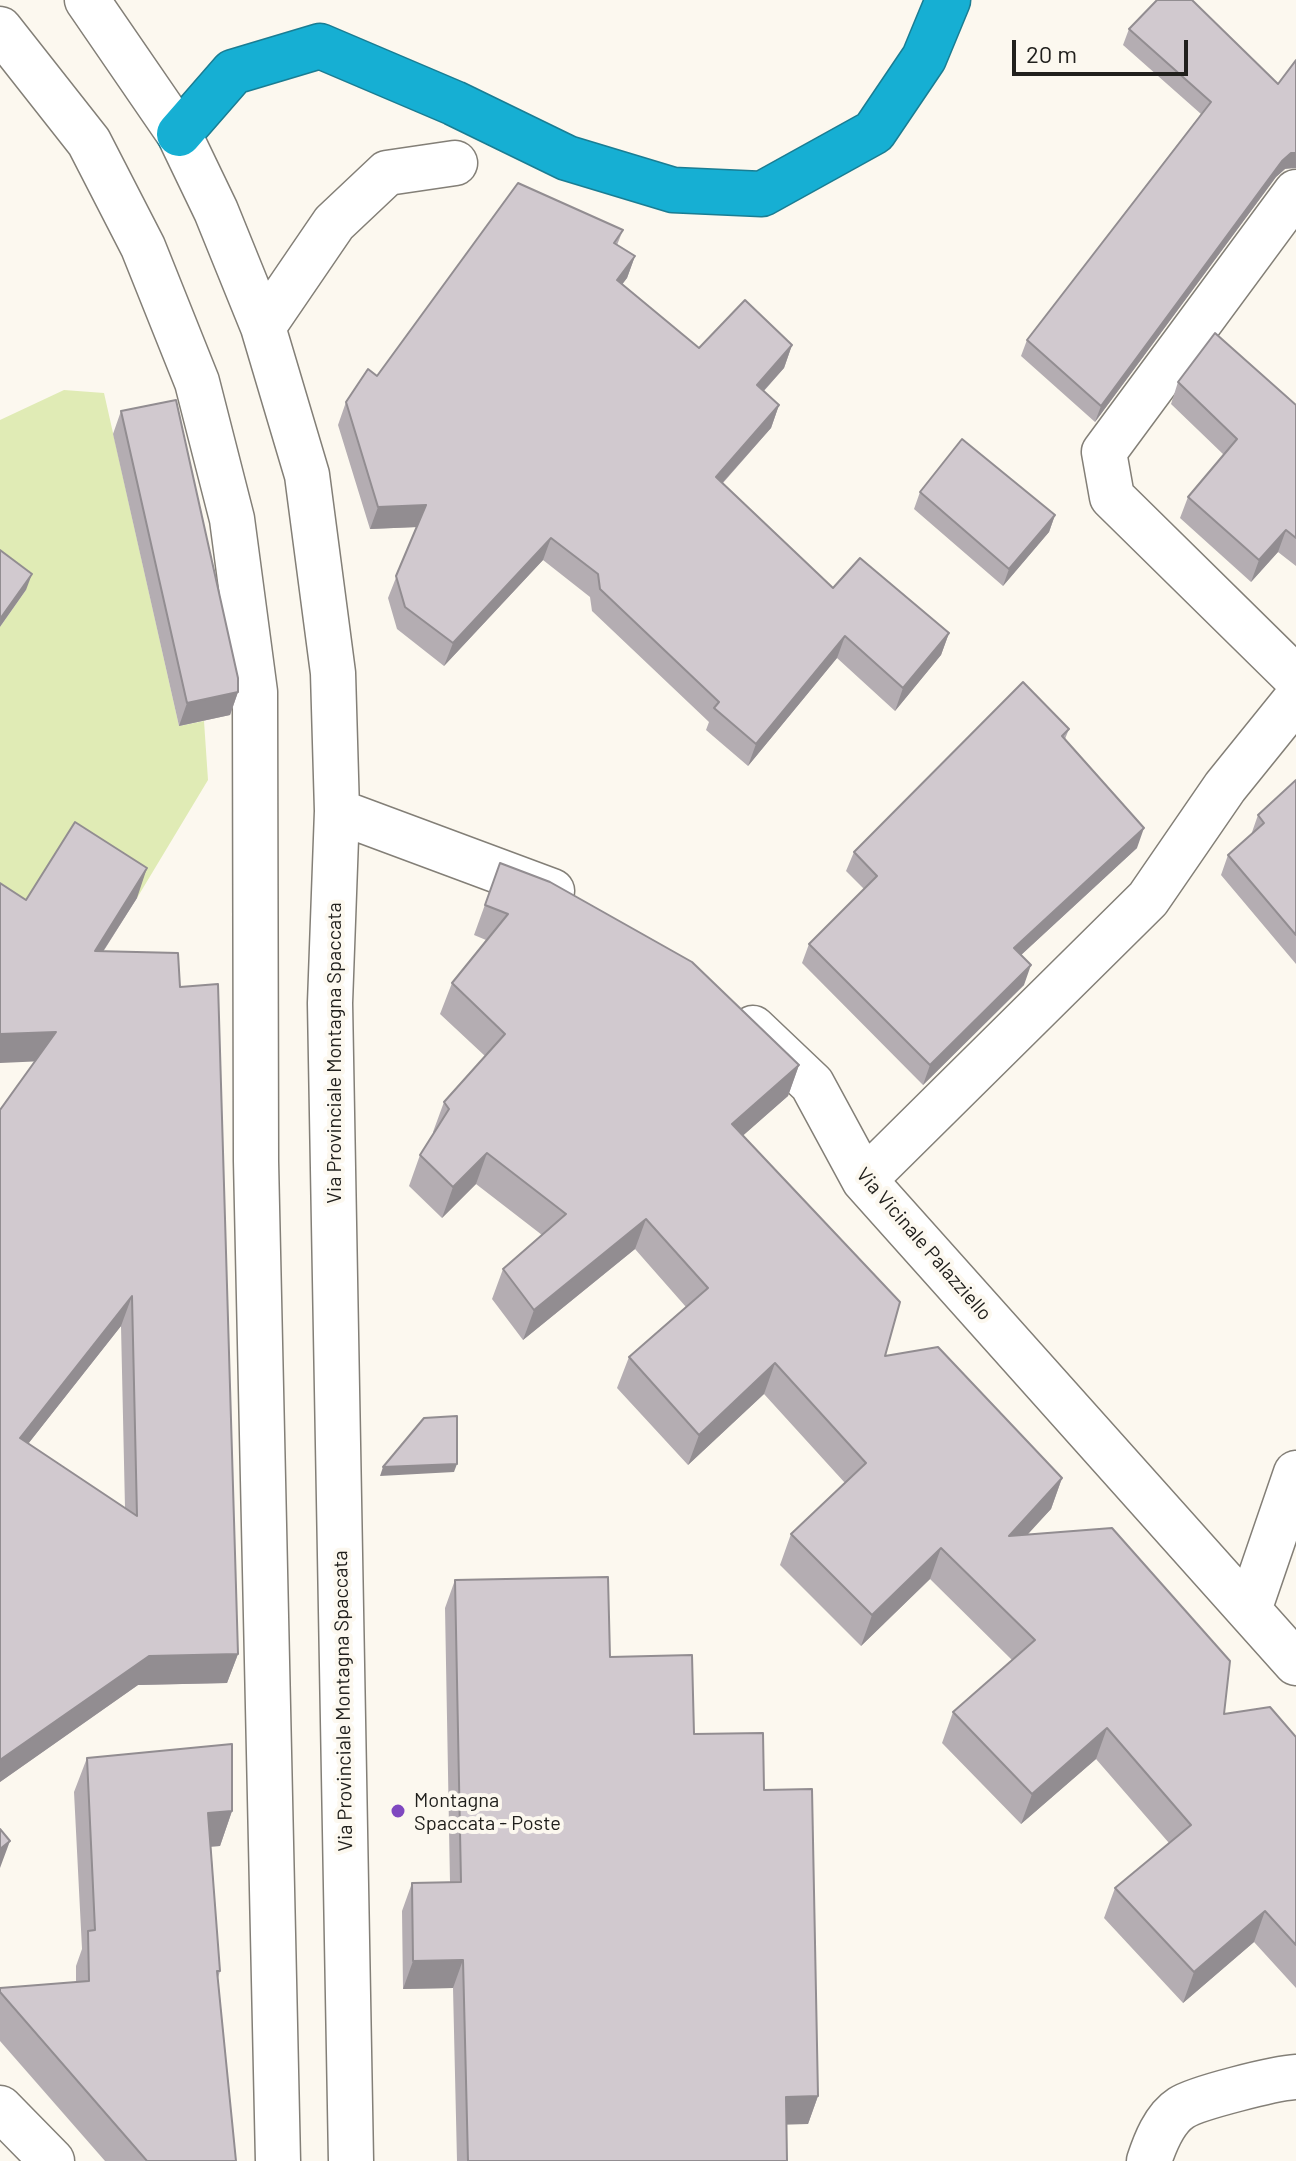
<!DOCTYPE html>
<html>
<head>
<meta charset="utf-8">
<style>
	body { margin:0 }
	#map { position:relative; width:1296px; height:2161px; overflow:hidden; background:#fcf8ef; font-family:Barlow,sans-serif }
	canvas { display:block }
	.scale { position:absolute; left:1012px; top:40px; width:176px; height:36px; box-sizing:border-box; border:4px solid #21201d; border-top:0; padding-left:10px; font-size:24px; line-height:28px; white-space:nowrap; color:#21201d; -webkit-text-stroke:6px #fcf8ef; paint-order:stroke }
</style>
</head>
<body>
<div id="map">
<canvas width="1296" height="2161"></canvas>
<div class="scale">20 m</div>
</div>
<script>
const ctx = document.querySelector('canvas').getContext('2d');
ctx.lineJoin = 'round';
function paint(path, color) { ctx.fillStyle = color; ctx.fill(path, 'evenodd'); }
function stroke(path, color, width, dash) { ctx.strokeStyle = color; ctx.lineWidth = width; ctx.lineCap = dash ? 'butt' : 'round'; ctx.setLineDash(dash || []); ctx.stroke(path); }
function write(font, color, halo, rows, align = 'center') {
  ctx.font = font + ' Barlow,sans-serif'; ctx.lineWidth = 8; ctx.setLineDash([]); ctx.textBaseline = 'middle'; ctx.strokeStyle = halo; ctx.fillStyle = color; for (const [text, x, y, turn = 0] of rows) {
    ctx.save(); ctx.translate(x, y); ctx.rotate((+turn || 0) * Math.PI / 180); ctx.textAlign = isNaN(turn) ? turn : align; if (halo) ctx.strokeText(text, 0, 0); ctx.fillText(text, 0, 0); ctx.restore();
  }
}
paint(new Path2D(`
	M64 390 104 393 179 726 204 721 208 780 137 898 29 907 0 918V627L26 590 0 571V420Z`), '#e0ebb5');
const minor = new Path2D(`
	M87 0 179 134 216 211 263 327 307 475 333 673 337 811 330 1003 351 2161
	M0 29 89 142 143 247 197 382 232 519 255 692 256 1161 278 2161
	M1296 192 1104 452 1112 497 1296 678
	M263 327 334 223 387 173 455 163
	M337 811 552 891
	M753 1028 812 1084 864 1180 1296 1663
	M864 1180 1148 899 1225 787 1296 699
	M1249 1610 1296 1473
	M0 2108 52 2161
	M1149 2161C1155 2143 1164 2119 1181 2108 1196 2098 1276 2078 1296 2077`);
const highway = new Path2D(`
	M179 134 233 72 320 46 454 103 567 158 673 190 762 194 874 132 924 58 948 0`);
stroke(minor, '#837f77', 47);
stroke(highway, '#1a7d93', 47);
stroke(minor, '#fff', 44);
stroke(highway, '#16afd3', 44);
paint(new Path2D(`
	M1157 0 1285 169 1276 177 1095 422 1021 356 1027 340 1201 114 1123 45 1129 29Z
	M623 230 617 245 635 256 627 278 622 284 699 348 792 345 784 368 764 391 779 405 771 428 723 483 833 588 949 633 941 655 895 711 837 658 748 766 706 730 709 722 592 611 590 597 543 560 444 666 397 629 388 598 416 527 370 529 338 425 346 402 377 376Z
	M1178 382 1296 405V566L1278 552 1251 582 1180 518 1188 497 1224 455 1171 404Z
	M121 411 238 692 230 715 179 726 113 434Z
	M920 492 1055 515 1049 532 1003 586 914 509Z
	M1069 729 1065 739 1137 848 1021 955 1024 985 923 1085 802 963 809 944 864 889 846 871 854 852Z
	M1296 780V964L1221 875 1228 855 1251 835 1258 815Z
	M500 863 799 1065 788 1096 743 1135 885 1356 1062 1478 1051 1509 1027 1534 1224 1714 1296 1737V1988L1254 1942 1183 2003 1104 1918 1115 1888 1169 1843 1096 1759 1021 1824 942 1743 953 1712 1012 1660 930 1579 861 1646 780 1565 791 1534 845 1483 764 1394 688 1465 617 1388 629 1357 686 1307 635 1249 523 1340 492 1299 503 1269 542 1235 476 1184 442 1218 409 1186 420 1155 434 1134 433 1132 444 1102 485 1056 440 1014 452 983 486 940 474 935Z
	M137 898 103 952 180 987 238 1654 227 1683 138 1685 0 1782 34 1062 26 900ZM121 1326 125 1508 28 1444Z
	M455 1580 610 1657 694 1734 764 1790 818 2096 808 2124H786L787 2161H457L453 1988 403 1989 402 1911 412 1883 450 1882 445 1608Z
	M87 1758 232 1811 220 1846 211 1847 220 1971 218 1978 236 2161H105L0 2041V1988L76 1982V1966L82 1949 74 1792Z`), '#b4adb2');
paint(new Path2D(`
	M1291 153H1296V168L1285 169 1276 177 1095 422 1101 406 1282 161Z
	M635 256 627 278 609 302 617 280Z
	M792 345 784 368 749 407 757 385Z
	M779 405 771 428 708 499 716 477Z
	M426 505 418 527 370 529 378 507Z
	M1055 515 1049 532 1003 586 1009 569Z
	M1286 530 1278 552 1251 582 1259 560Z
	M551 538 543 560 444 666 453 643Z
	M32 574 26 590 0 627V619Z
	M949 633 941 655 895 711 903 688Z
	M845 636 837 658 748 766 756 744Z
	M238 692 230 715 179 726 187 703Z
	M1144 828 1137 848 1007 968 1014 948Z
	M147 868 137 898 84 981 95 951Z
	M1031 965 1024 985 923 1085 930 1065Z
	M56 1032 45 1061 0 1063V1034Z
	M799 1065 788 1096 721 1155 732 1124Z
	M487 1153 476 1184 442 1218 453 1187Z
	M646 1219 635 1249 523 1340 534 1310Z
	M132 1296 121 1326 9 1468 20 1438Z
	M775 1363 764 1394 688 1465 699 1435Z
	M457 1464 454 1472 380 1476 383 1467Z
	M1062 1478 1051 1509 998 1567 1009 1536Z
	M941 1548 930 1579 861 1646 872 1615Z
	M238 1654 227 1683 138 1685 0 1782V1760L149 1656Z
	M1107 1728 1096 1759 1021 1824 1032 1794Z
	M232 1811 220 1846 196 1847 208 1813Z
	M10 1841 0 1868V1849Z
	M1265 1911 1254 1942 1183 2003 1194 1972Z
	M463 1960 453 1988 403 1989 413 1961Z
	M818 2096 808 2124 775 2125 786 2097Z`), '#928d91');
const building = new Path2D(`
	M1157 0H1192L1278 84 1296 60V153H1291L1282 161 1101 406 1027 340 1211 102 1129 29Z
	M518 183 623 230 614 243 635 256 617 280 699 348 745 300 792 345 757 385 779 405 716 477 833 588 860 558 949 633 903 688 845 636 756 744 714 708 719 702 600 589 598 574 551 538 453 643 405 607 396 576 426 505 378 507 346 402 368 369 377 376Z
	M1215 333 1296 405V538L1286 530 1259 560 1188 497 1237 439 1178 382Z
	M176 400 238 678V692L187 703 121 411Z
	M962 439 1055 515 1009 569 920 492Z
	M0 550 32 574 0 619Z
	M1023 682 1069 729 1062 736 1144 828 1014 948 1031 965 930 1065 809 944 877 876 854 852Z
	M1296 780V935L1228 855 1264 823 1258 815Z
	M75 822 147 868 95 951 178 953 180 987 218 984 238 1654 149 1656 0 1760V1110L56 1032 0 1034V883L26 900ZM132 1296 137 1516 20 1438Z
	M500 863 550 882 692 962 799 1065 732 1124 900 1302 885 1356 938 1347 1062 1478 1009 1536 1112 1528 1230 1661 1224 1714 1270 1707 1296 1737V1945L1265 1911 1194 1972 1115 1888 1191 1825 1107 1728 1032 1794 953 1712 1035 1640 941 1548 872 1615 791 1534 866 1463 775 1363 699 1435 629 1357 708 1288 646 1219 534 1310 503 1269 566 1214 487 1153 453 1187 420 1155 449 1109 444 1102 505 1034 452 983 508 914 485 905Z
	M457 1416V1464L383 1467 424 1418Z
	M608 1577 610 1657 692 1655 694 1734 763 1733 764 1790 812 1789 818 2096 786 2097 787 2161H468L463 1960 413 1961 412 1883 461 1882 455 1580Z
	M232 1744V1811L208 1813 220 1971H217L236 2161H147L0 1992V1988L89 1981 88 1931 95 1930 87 1758Z
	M0 1829 10 1841 0 1849Z`);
paint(building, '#d1c9cf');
stroke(building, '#928d91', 2);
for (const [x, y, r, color] of [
	[398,1811,8,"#7f48c0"]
]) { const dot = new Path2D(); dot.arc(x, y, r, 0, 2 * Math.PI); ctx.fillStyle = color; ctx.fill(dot); stroke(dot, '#fcf8ef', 3); }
write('20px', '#21201d', '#fcf8ef', [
	["Via Provinciale Montagna Spaccata",334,1053,-90],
	["Via Vicinale Palazziello",924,1244,49],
	["Via Provinciale Montagna Spaccata",343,1701,-91]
]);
write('20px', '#21201d', '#fcf8ef', [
	["Montagna",414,1800],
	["Spaccata - Poste",414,1823]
], 'left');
</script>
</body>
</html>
